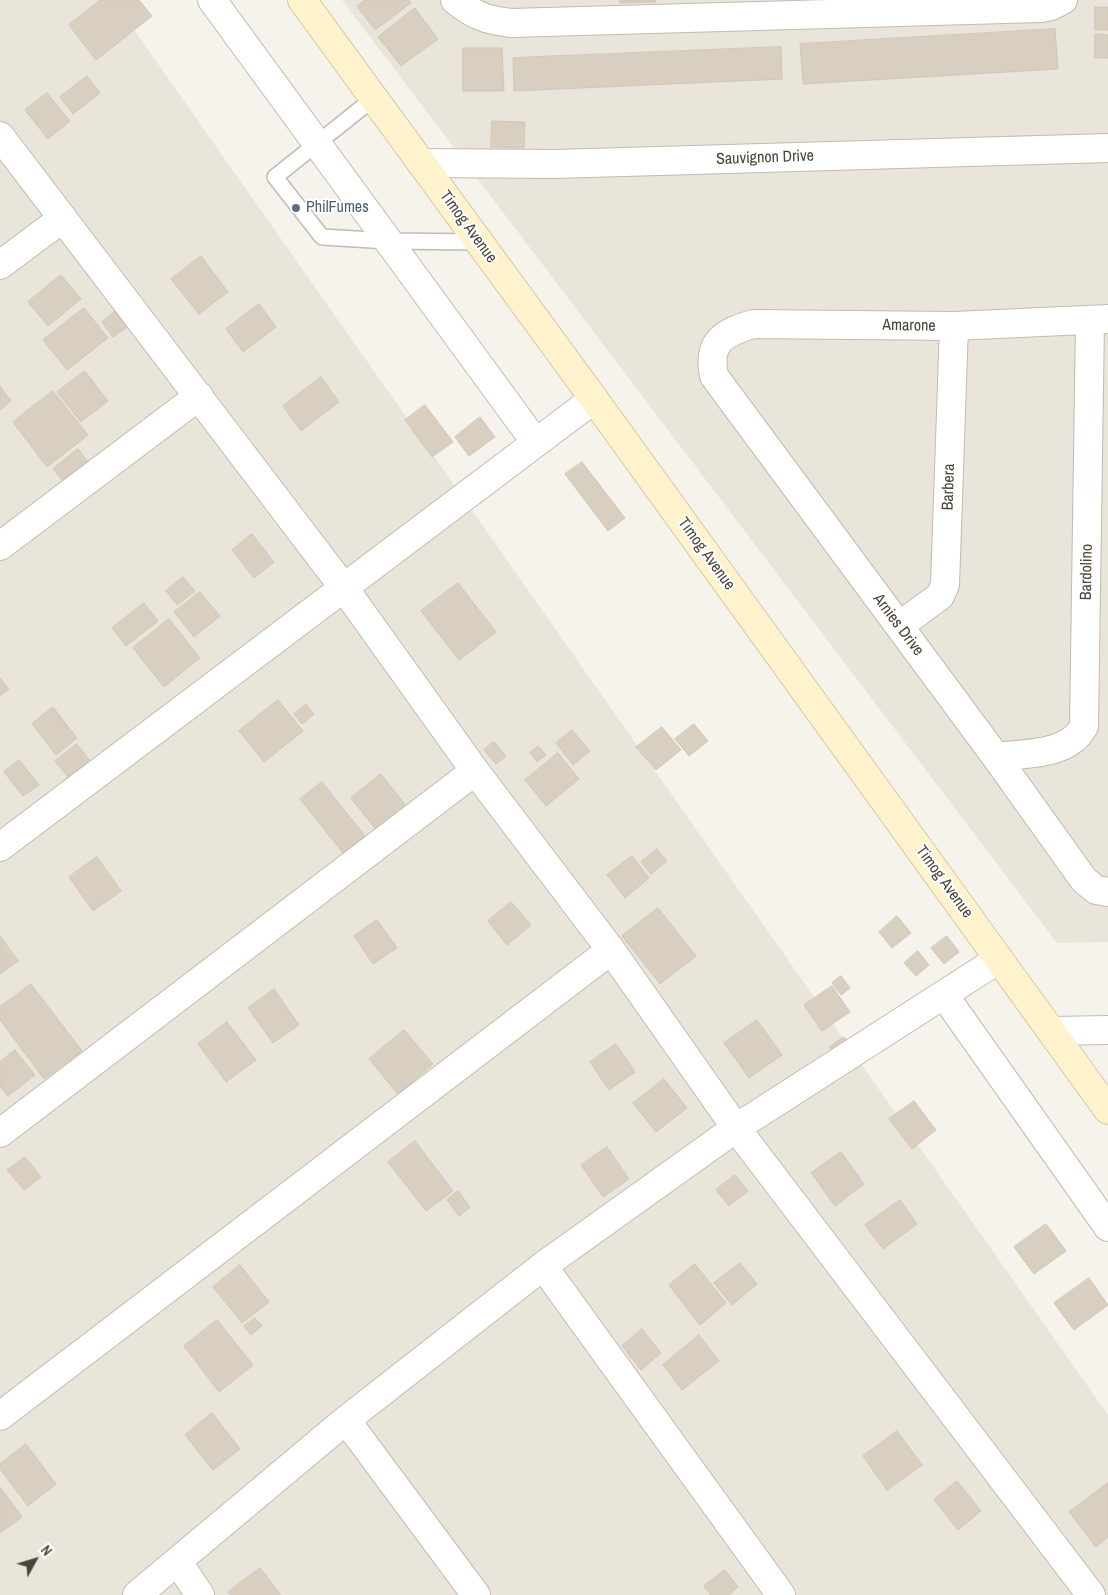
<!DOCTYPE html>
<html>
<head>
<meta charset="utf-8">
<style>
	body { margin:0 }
	#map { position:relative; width:1108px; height:1595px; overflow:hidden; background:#f6f3ec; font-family:"Archivo Narrow",sans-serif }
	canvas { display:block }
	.north { position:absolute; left:10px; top:1535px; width:50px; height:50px; -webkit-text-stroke:4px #fff; paint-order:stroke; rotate:51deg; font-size:14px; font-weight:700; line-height:20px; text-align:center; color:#4b4439 }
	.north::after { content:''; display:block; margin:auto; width:18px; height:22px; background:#4b4439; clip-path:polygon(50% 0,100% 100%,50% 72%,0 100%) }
</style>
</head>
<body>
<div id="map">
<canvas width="1108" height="1595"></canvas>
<div class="north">N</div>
</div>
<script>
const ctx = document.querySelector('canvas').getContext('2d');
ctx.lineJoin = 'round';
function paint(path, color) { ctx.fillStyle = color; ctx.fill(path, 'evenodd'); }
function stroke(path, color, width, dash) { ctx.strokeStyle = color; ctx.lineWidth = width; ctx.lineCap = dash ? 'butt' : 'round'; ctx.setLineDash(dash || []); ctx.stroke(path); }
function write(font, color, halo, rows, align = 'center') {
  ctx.font = font + ' "Archivo Narrow",sans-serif'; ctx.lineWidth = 4; ctx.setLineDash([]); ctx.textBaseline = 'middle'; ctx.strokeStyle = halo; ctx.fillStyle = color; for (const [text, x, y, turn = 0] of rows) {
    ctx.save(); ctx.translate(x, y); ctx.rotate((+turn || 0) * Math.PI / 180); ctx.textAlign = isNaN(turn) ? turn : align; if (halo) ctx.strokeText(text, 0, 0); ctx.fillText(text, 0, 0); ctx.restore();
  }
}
paint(new Path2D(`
	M0 0H113L1108 1415V1595H0Z
	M342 0H1108V942L1057 943Z`), '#eae5da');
const building = new Path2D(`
	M100 0H139L152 16 96 60 69 25Z
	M365 0H409L411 3 375 30 357 6Z
	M620 0H656V2L620 3Z
	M1095 7H1108V30H1095Z
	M415 8 438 39 401 66 378 37Z
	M1055 29 1058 69 803 84 800 44Z
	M1095 34 1108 35V58H1095Z
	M781 47 782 79 514 91 513 58Z
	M463 48H502L504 91H463Z
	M87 76 100 93 73 114 60 97Z
	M47 93 70 121 48 139 25 110Z
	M492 121 525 122 524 148 491 147Z
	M201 256 228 292 199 314 171 279Z
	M61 275 81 299 48 326 28 302Z
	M259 304 276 327 243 352 226 329Z
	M84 308 108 338 67 370 43 340Z
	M118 309 130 325 113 337 102 322Z
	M85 371 108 401 81 422 57 392Z
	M321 377 339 402 301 431 283 406Z
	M0 386 11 401 0 410Z
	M53 391 88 435 47 467 13 422Z
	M425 405 453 442 432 457 405 420Z
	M480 417 495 437 469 456 455 437Z
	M78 449 88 462 63 481 53 469Z
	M582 462 625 518 608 531 565 474Z
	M252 534 274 562 254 578 232 550Z
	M183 577 195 591 177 605 166 591Z
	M458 583 496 632 459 660 421 611Z
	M200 592 220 616 194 637 174 612Z
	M144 603 158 621 126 646 112 628Z
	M169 619 200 658 164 687 133 648Z
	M0 678 9 689 0 696Z
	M278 700 303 731 264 762 239 731Z
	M306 704 314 714 302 724 294 714Z
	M53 707 77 738 56 755 32 724Z
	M694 724 708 741 689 756 675 739Z
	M662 727 681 750 656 770 636 747Z
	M572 730 590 751 573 765 556 743Z
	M494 742 506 756 496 764 484 750Z
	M77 744 93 765 72 782 55 761Z
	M538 746 546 755 537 762 530 753Z
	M558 753 579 779 546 806 525 780Z
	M19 760 39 785 23 796 4 772Z
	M381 774 407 807 377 831 351 798Z
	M322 782 365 836 343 853 300 799Z
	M657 849 667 861 651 874 641 862Z
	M632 856 649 878 625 898 607 875Z
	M97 857 121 891 93 911 69 877Z
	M511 902 531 925 507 945 488 921Z
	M658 908 696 956 660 984 622 936Z
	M897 916 911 933 892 948 879 932Z
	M377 920 397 948 373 964 354 936Z
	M0 936 18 961 0 974Z
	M947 936 959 952 944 964 931 948Z
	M918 951 929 965 916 976 904 963Z
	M841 976 850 988 841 995 832 983Z
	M31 984 82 1051 44 1079 0 1020V1007Z
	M832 986 850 1012 822 1031 804 1005Z
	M274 989 299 1025 273 1043 248 1008Z
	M757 1020 782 1055 749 1078 724 1043Z
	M227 1022 256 1060 226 1082 198 1044Z
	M404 1030 433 1064 398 1094 369 1059Z
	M844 1037 850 1044 836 1055 830 1047Z
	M616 1044 635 1072 609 1090 590 1062Z
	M15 1050 35 1075 8 1096 0 1087V1062Z
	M664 1079 687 1108 656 1132 633 1103Z
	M914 1101 936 1130 912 1149 889 1119Z
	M415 1141 453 1191 426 1211 388 1162Z
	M607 1147 629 1179 603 1197 581 1165Z
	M841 1152 864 1184 835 1206 811 1173Z
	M25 1157 41 1177 24 1190 7 1170Z
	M735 1175 748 1191 729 1206 716 1190Z
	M458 1191 470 1207 459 1216 447 1200Z
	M900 1200 917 1224 883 1249 865 1225Z
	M1046 1224 1066 1251 1034 1274 1014 1247Z
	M740 1263 757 1284 732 1305 714 1283Z
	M695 1264 726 1303 700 1325 669 1285Z
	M240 1265 269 1302 242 1323 213 1287Z
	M1089 1278 1108 1305 1074 1330 1054 1303Z
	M255 1318 262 1326 251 1335 244 1326Z
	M217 1320 253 1365 219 1392 184 1346Z
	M642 1329 661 1353 641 1370 622 1346Z
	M699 1335 719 1361 682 1390 663 1365Z
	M212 1413 240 1449 213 1470 185 1435Z
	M897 1431 922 1465 887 1490 863 1456Z
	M26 1444 56 1484 28 1506 0 1469V1464Z
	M957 1481 981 1511 958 1530 934 1500Z
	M1108 1483V1537L1096 1547 1069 1512Z
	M0 1487 22 1517 0 1533Z
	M260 1568 281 1595H231L228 1592Z
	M725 1570 738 1587 729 1595H711L704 1586Z`);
paint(building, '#d8cfc1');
stroke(building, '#d3c7b4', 1);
const lane = new Path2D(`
	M374 98 275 177 322 237 389 241 479 242`);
const street = new Path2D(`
	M212 0 536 443
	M455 0C475 16 486 20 511 23L1041 8 1051 6 1063 0
	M0 136 344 588 475 771 611 950 736 1128 1091 1595
	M421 163 555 164 1108 148
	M0 265 63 218
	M1108 319 954 326 753 324C723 333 707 342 714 376L996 757 1084 880 1096 890 1108 892
	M0 546 199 396
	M899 626 940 596 945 585 954 326
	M996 757C1025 753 1069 756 1084 726L1090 320
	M0 847 594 399
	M944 995 1108 1227
	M1051 1031 1108 1030
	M0 1133 475 771
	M543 1266 781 1595
	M0 1416 611 950
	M346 1420 476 1595
	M178 1562 200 1595
	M137 1595 346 1420 543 1266 736 1128 999 959`);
const secondary = new Path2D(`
	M302 0 594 399 1108 1110`);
stroke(lane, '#c2bbae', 18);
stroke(street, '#c2bbae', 30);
stroke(secondary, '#d6c79b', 30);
stroke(lane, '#fff', 15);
stroke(street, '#fff', 28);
stroke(secondary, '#fff3cd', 28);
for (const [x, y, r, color] of [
	[296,208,5,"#5c6f8a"]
]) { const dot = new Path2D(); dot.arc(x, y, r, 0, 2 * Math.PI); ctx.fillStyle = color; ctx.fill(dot); stroke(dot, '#fff', 2); }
write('16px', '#4b4439', '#fff', [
	["Sauvignon Drive",765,158,-2],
	["Timog Avenue",468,227,54],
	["Amarone",909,326,1],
	["Barbera",949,487,-88],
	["Timog Avenue",706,554,54],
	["Bardolino",1087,572,-89],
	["Arnies Drive",898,625,53],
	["Timog Avenue",944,882,54]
]);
write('16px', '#4e5e75', '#fff', [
	["PhilFumes",306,208]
], 'left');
</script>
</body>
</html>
